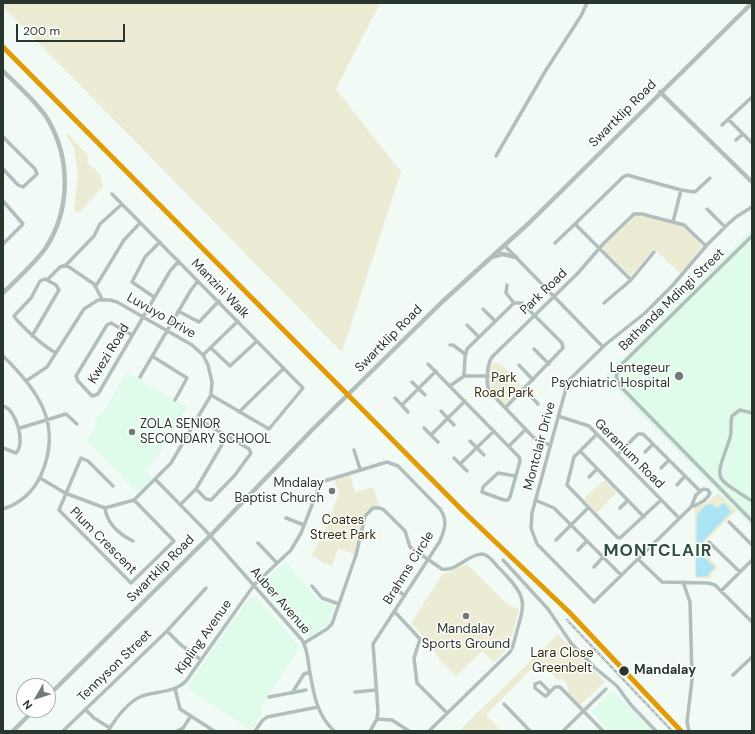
<!DOCTYPE html>
<html>
<head>
<meta charset="utf-8">
<style>
	body { margin:0 }
	#map { position:relative; width:755px; height:734px; overflow:hidden; background:#f2faf5; font-family:"DM Sans",sans-serif }
	canvas { display:block }
	.frame { position:absolute; inset:0; border:4px solid #28362e; pointer-events:none }
	.north { position:absolute; left:16px; top:678px; width:40px; height:40px; box-sizing:border-box; background:#fff; border:1px solid #a9afab; border-radius:50%; rotate:231deg; font-size:11px; font-weight:700; line-height:16px; text-align:center; color:#28362e }
	.north::after { content:''; display:block; margin:auto; width:14px; height:18px; background:#6f7b74; clip-path:polygon(50% 0,100% 100%,50% 72%,0 100%) }
	.scale { position:absolute; left:16px; top:24px; width:109px; height:18px; box-sizing:border-box; border:2px solid #28362e; border-top:0; padding-left:5px; font-size:12px; line-height:14px; white-space:nowrap; color:#28362e; -webkit-text-stroke:3px #fff; paint-order:stroke }
</style>
</head>
<body>
<div id="map">
<canvas width="755" height="734"></canvas>
<div class="frame"></div>
<div class="north">N</div>
<div class="scale">200 m</div>
</div>
<script>
const ctx = document.querySelector('canvas').getContext('2d');
ctx.lineJoin = 'round';
function paint(path, color) { ctx.fillStyle = color; ctx.fill(path, 'evenodd'); }
function stroke(path, color, width, dash) { ctx.strokeStyle = color; ctx.lineWidth = width; ctx.lineCap = dash ? 'butt' : 'round'; ctx.setLineDash(dash || []); ctx.stroke(path); }
function write(font, color, halo, rows, align = 'center') {
  ctx.font = font + ' "DM Sans",sans-serif'; ctx.lineWidth = 3; ctx.setLineDash([]); ctx.textBaseline = 'middle'; ctx.strokeStyle = halo; ctx.fillStyle = color; for (const [text, x, y, turn = 0] of rows) {
    ctx.save(); ctx.translate(x, y); ctx.rotate((+turn || 0) * Math.PI / 180); ctx.textAlign = isNaN(turn) ? turn : align; if (halo) ctx.strokeText(text, 0, 0); ctx.fillText(text, 0, 0); ctx.restore();
  }
}
paint(new Path2D(`
	M752 229V527L606 379 607 373Z
	M126 372 187 407 157 458 144 470 152 478 137 492 87 441 97 423 94 420 104 411Z
	M286 561 318 600 332 605 334 609 328 624 309 637 306 636 261 586V584Z
	M251 596H256L300 648 261 706 262 714 251 730 186 688Z
	M612 690 653 731H609L591 711Z`), '#dffceb');
paint(new Path2D(`
	M3 3H380L336 89 401 172 342 352 3 7Z
	M67 133 86 153 88 157 87 162 100 174 103 187 79 213 74 211 78 175 74 148 66 135Z
	M641 215 684 227 700 243 701 248 680 273 654 249 631 276 604 250 603 246 634 216Z
	M495 362 502 365 523 387 506 404H504C489 390 486 383 490 363L494 364Z
	M350 474 355 492 373 487 379 505 369 509 363 515 355 555 338 548 332 566 323 563 312 555 322 535 339 494 334 479Z
	M605 480 617 492 597 513 585 500V497Z
	M718 493 736 511 706 541 708 547 703 552 718 567 711 574V578H695V508L708 502Z
	M467 564 509 606 519 609 509 647 494 662 482 651 456 676 439 659 429 643 411 623 443 574Z
	M558 634 605 682 580 705 568 693 567 684 562 678 559 681 539 661 486 715 502 731H459Z`), '#ececd4');
paint(new Path2D(`
	M724 503 731 512 703 541 706 546 700 551V554L715 567 707 576 696 577 697 515 706 505 712 504 717 508Z`), '#abe5f5');
stroke(new Path2D(`
	M729 120 752 143
	M722 125 752 97
	M3 137 35 169 37 174 23 187 18 185 3 169
	M736 140 743 134
	M496 156 546 70 581 16 587 3
	M681 190 695 192 710 178
	M112 194 303 388 269 429 211 395
	M3 201 23 224 3 244
	M707 209 725 227
	M752 236 622 364C615 372 615 380 621 387L752 521
	M555 243 575 224
	M504 245 603 347
	M66 265 94 284 102 299
	M47 280 60 267 66 265 94 236 100 224 122 204
	M631 280 575 224 623 177 627 175 681 190 673 222
	M507 285 506 293 514 303
	M96 286 124 240 140 223
	M154 297 132 282 145 257 160 242
	M604 303 631 280 654 252
	M483 309 495 321
	M178 311 199 322 219 301
	M467 325 479 337
	M132 335 111 323 107 325 76 376 78 381 92 396 98 394 170 271 179 261
	M32 336 59 290 56 285 45 279 40 281 31 298 14 316 16 319C28 332 40 344 56 353
	M450 345H453L465 354
	M211 348 230 366 257 341
	M534 349 549 364
	M203 355 238 321
	M3 356C39 391 63 425 41 475 34 491 20 504 3 509
	M152 356 187 378 175 400
	M428 364 519 457 520 461 510 497 508 500H504L482 492 483 487 498 473 515 476
	M519 365 533 380
	M464 376 465 357 467 349 514 303H522L562 343 563 348 505 408
	M140 377 191 290 198 281
	M26 381 47 367 84 309 98 300H110L117 302 192 345 203 355 208 365 212 382 211 395 171 463 134 500 105 508 65 493 40 478
	M412 382 425 395
	M450 386 464 376H488
	M524 389 538 404
	M395 398 408 412
	M402 405 436 371
	M3 406C16 409 26 443 16 453L3 448
	M441 411 454 425
	M239 412 284 368
	M752 413 740 410 732 416C730 423 732 430 730 438 715 482 712 475 752 501
	M558 416 589 426 679 518
	M20 428 66 414 77 424
	M424 428 438 442
	M597 434 574 457 567 485 617 537 620 538 661 500
	M431 435 465 401
	M470 441 484 455
	M550 445 534 438 490 392C485 384 487 365 492 357L578 273 604 243 634 214H642L684 225 706 246
	M509 446 526 429
	M354 450 360 469
	M580 451 644 517
	M645 452 653 444
	M617 455 638 434H643L700 491
	M454 458 467 471
	M460 464 494 431
	M661 468 669 460
	M589 477 597 469
	M156 480 205 530 302 640C307 648 308 658 309 667 313 691 316 714 334 731
	M677 485 685 476
	M113 486 88 461 81 458 59 510 131 583 174 541 134 500
	M196 489 206 499 211 500 235 475 251 453 249 449 198 419
	M535 500 554 508 621 575
	M180 505 196 489 227 436
	M691 507C698 504 707 501 710 493L708 490 703 489 696 495 691 507 594 602 537 544 531 528 532 513 568 381 606 344 645 313 673 285 706 246 727 225 736 217 752 207
	M105 508C107 524 119 534 133 541
	M620 508 628 500
	M286 518 304 525
	M729 522 752 545
	M556 540 588 508
	M709 542 740 572
	M258 543 277 563
	M578 550 587 541
	M638 559 662 582 708 583 715 585 752 622
	M503 560 548 609 571 643 594 667 617 686 631 705 656 731
	M594 567 603 557
	M683 582 690 602 692 680 687 722 689 731
	M312 586 322 598 339 604
	M394 588 404 595
	M721 591 752 560
	M394 611 420 639 414 658 417 683 447 713
	M167 631 181 645 201 660
	M304 643 327 629 332 624 356 555 365 516 373 508H380L384 510 405 531 410 547 442 569C456 572 468 554 482 554 488 554 494 562 498 567 532 601 524 602 513 646L510 652 429 731
	M733 675 752 657
	M175 689 180 709 214 731
	M355 692 376 690
	M550 692 540 682 535 684V688L545 696H546L555 687H560L603 731
	M292 693 304 674 310 672
	M269 697 306 690
	M504 704 530 731
	M85 709 94 718 110 728
	M377 719 392 720 409 731
	M63 731 167 631 206 588
	M108 731C116 718 127 702 142 696 157 691 174 693 186 681L254 585 291 550 301 533 321 482 387 462 398 466 440 509C448 520 445 529 440 541L373 644 378 711 377 719 370 731
	M177 731 183 728 191 716
	M255 731 262 721 267 717 318 707
	M563 731 606 689`), '#b1bebc', 3.5);
stroke(new Path2D(`
	M3 71C18 86 35 100 47 118 71 158 71 210 45 249 33 265 17 279 3 293
	M660 92 752 182
	M492 257 502 254 516 257
	M48 696 210 536 312 430 442 302 529 223 752 3
	M13 731 34 710`), '#b1bebc', 4.5);
const rail = new Path2D(`
	M567 620 672 731`);
stroke(rail, '#acb4b2', 2.5);
stroke(rail, '#fff', 1, [3]);
stroke(new Path2D(`
	M3 47 464 512 570 613 681 731`), '#e29b05', 5);
for (const [x, y, r, color] of [
	[679,376,5,"#6f7b74"],
	[132,432,4,"#6f7b74"],
	[332,491,4,"#6f7b74"],
	[466,616,4,"#6f7b74"],
	[624,671,5.5,"#28362e"]
]) { const dot = new Path2D(); dot.arc(x, y, r, 0, 2 * Math.PI); ctx.fillStyle = color; ctx.fill(dot); stroke(dot, '#fff', 1.5); }
write('13px', '#28362e', '#fff', [
	["Swartklip Road",623,114,-45],
	["Manzini Walk",220,289,46],
	["Park Road",544,292,-44],
	["Bathanda Mdingi Street",672,300,-44],
	["Luvuyo Drive",161,316,30],
	["Swartklip Road",389,339,-45],
	["Kwezi Road",109,354,-59],
	["Montclair Drive",540,446,-75],
	["Geranium Road",629,454,45],
	["Plum Crescent",103,541,45],
	["Brahms Circle",409,568,-58],
	["Swartklip Road",161,569,-45],
	["Auber Avenue",280,601,49],
	["Kipling Avenue",204,637,-55],
	["Tennyson Street",115,666,-44]
]);
write('13px', '#28362e', '#fff', [
	["Lentegeur",670,369],
	["Psychiatric Hospital",670,384],
	["ZOLA SENIOR",140,425,"left"],
	["SECONDARY SCHOOL",140,440,"left"],
	["Mndalay",324,484],
	["Baptist Church",324,499],
	["Mandalay",466,630,"center"],
	["Sports Ground",466,645,"center"]
], 'right');
write('13px', '#332d10', '#fff', [
	["Park",504,379],
	["Road Park",504,394],
	["Coates",343,521],
	["Street Park",343,536],
	["Lara Close",562,654],
	["Greenbelt",562,669]
]);
write('bold 13px', '#28362e', '#fff', [
	["Mandalay",634,671]
], 'left');
ctx.letterSpacing = '1px';
write('bold 17px', '#30503e', '#fff', [
	["MONTCLAIR",658,552]
]);
ctx.letterSpacing = '0px';
</script>
</body>
</html>
